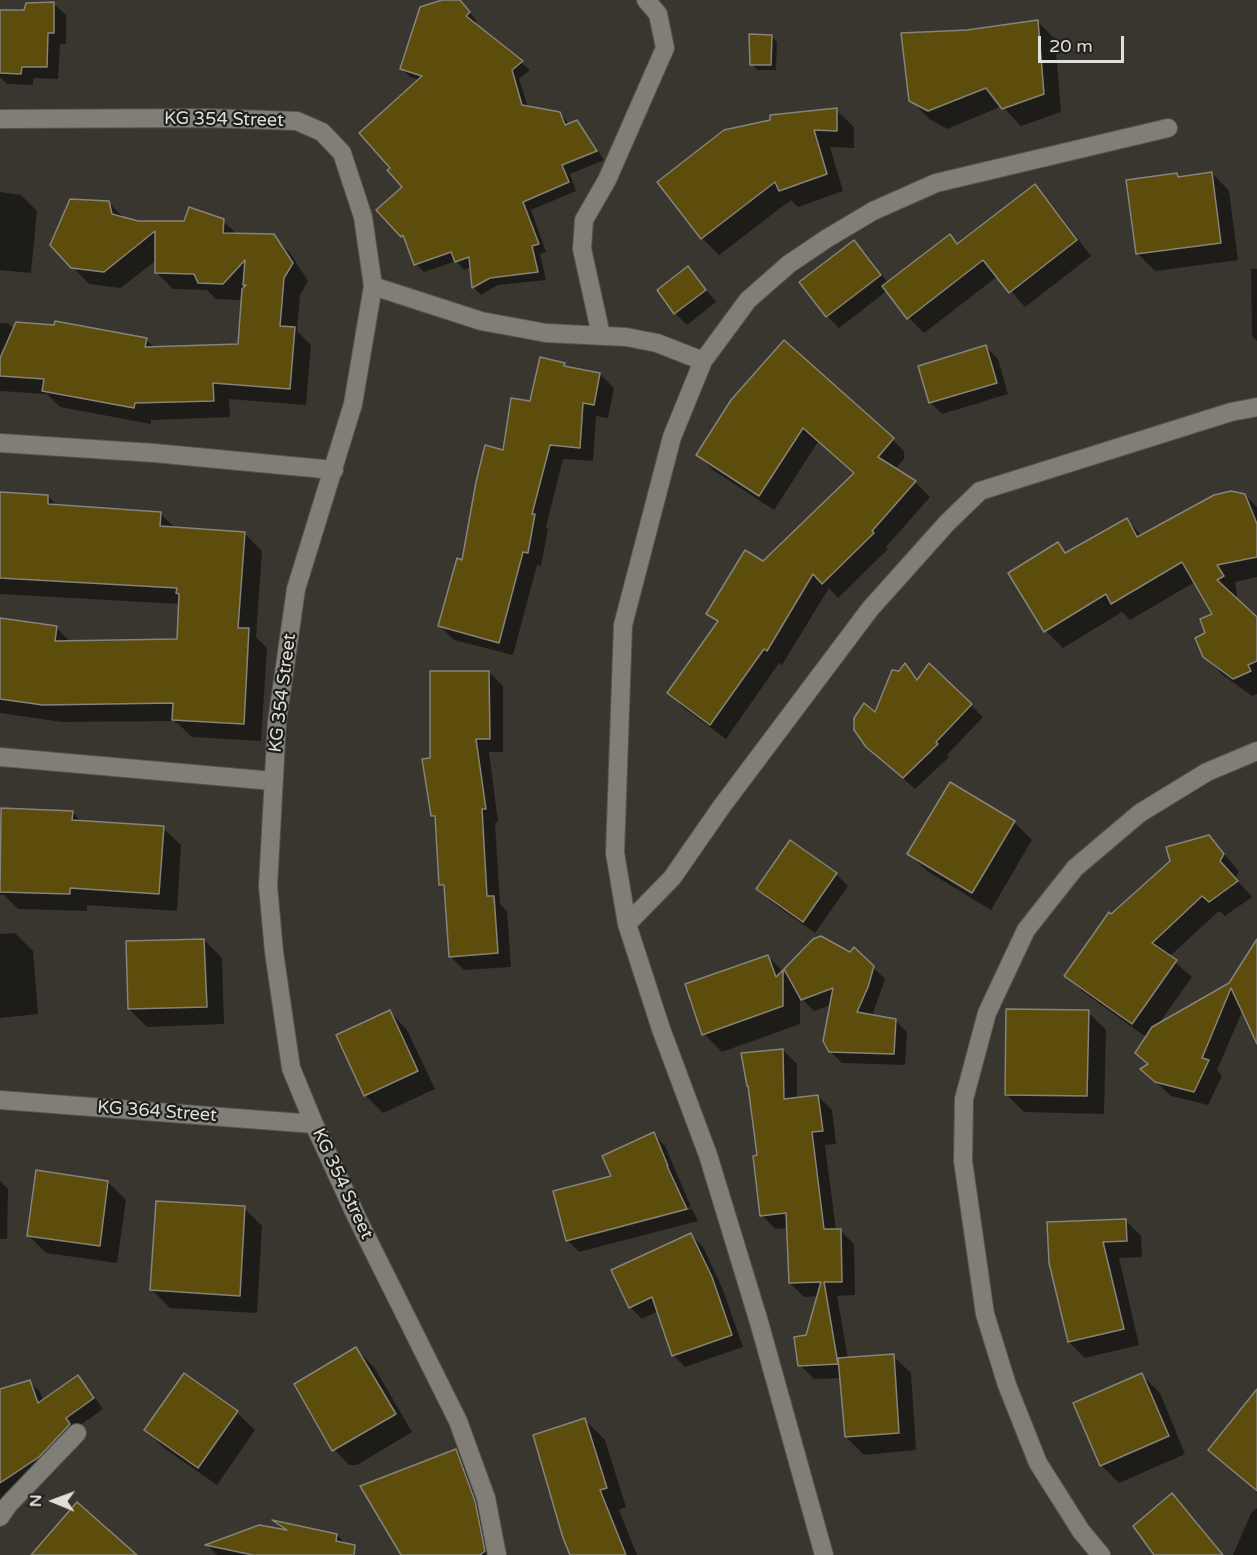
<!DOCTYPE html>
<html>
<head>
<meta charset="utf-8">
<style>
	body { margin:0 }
	#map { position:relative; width:1257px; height:1555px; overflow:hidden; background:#38362f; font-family:"Varela Round",sans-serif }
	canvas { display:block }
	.north { position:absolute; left:24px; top:1471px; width:60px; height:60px; -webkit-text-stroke:4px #1e1e1a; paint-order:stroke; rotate:271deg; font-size:16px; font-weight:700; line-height:24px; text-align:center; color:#e0dfda }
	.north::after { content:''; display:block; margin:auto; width:21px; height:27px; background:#e0dfda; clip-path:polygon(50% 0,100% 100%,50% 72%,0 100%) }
	.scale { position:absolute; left:1038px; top:36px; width:86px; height:27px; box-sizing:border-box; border:3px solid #e0dfda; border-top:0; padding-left:8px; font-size:18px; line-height:21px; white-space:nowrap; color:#e0dfda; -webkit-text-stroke:4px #1e1e1a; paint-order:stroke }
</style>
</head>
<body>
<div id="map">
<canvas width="1257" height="1555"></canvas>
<div class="north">N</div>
<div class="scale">20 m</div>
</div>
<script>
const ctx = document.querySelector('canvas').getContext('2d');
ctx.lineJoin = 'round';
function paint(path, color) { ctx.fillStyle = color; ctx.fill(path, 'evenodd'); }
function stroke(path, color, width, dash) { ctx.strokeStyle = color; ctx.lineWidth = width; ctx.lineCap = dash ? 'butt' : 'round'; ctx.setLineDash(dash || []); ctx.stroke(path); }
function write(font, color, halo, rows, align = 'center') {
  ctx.font = font + ' "Varela Round",sans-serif'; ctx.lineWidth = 4.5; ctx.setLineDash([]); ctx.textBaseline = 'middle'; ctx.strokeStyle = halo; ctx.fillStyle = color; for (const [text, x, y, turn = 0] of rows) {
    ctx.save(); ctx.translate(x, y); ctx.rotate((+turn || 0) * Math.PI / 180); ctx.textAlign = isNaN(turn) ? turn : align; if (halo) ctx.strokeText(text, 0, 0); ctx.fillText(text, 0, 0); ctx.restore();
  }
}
paint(new Path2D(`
	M447 0H458L477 21 474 24 530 70 519 79 528 107 560 113 569 125 577 122 585 131 604 160 570 174 576 191 531 210 546 252 540 254 546 280 498 285 481 295 473 287 471 267 464 270 456 261 424 272 416 264 408 242 402 236 404 187 420 80 410 77 402 69Z
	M54 4 66 15V44H60L58 79 33 78V85L7 84 0 77V11L25 12Z
	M1037 21 1055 39 1061 112 1021 126 1002 106 947 129 929 119 911 100 967 32Z
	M771 36 777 42 776 70H757L752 64Z
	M836 110 854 127V148L830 147 843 191 798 207 791 200 719 255 702 238 659 182Z
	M1212 173 1229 191 1238 260 1155 271 1137 253 1177 175 1180 178Z
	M1035 186 1050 202 1091 256 1025 307 998 276 924 333 909 318 888 290 839 328 827 316 854 242 866 253 888 283 950 236 958 244Z
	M0 192 21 195 37 211 31 273 0 270Z
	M108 202 125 219 138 222 223 221 238 235 273 236 290 253 308 281 300 295 297 331 311 345 306 405 229 399 230 417 151 420V424L60 407 47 394 0 391V323H8L14 329 146 340 155 348 239 345 243 297 240 300 216 299 207 290 173 289 156 272V260L121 288 89 284 51 245Z
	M688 268 716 302 687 325 675 313Z
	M1251 269H1257V341L1252 336Z
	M986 347 998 359 1008 394 942 414 930 402Z
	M564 364 569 369 600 374 614 388 608 418 596 416 593 461 563 459 546 527 548 529 541 566 537 565 513 655 454 640 440 626 504 452 531 402Z
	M733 401 889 436 904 451V459L895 469 915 482 930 497 886 547 888 549 838 598 829 588 782 665 779 663 726 739 684 708 669 693 718 624 708 614 855 474 818 442 774 510 713 470 698 455Z
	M0 494 48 496 58 507 160 513 176 529 244 533 262 551 256 637 267 648 261 741 192 737 175 721 62 722 0 713V620L57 628 71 643 178 640 180 604 0 594Z
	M1245 495 1257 507V577L1235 582 1237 596 1234 598 1257 618V694L1252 696 1223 675 1204 656 1207 634 1214 615 1195 582 1130 620 1122 612 1063 648 1046 631 1058 544 1067 554 1126 520 1142 536Z
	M905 665 919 680 929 665 983 717 947 755 949 757 915 789 880 758 876 714Z
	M489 672 503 686V752H489L498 822 495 823 500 904 507 911 511 967 464 970 451 957 446 890 441 885 436 820 432 816V759Z
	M950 784 1015 823 1032 840 991 910 927 871 909 854Z
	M0 809 72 812 82 822 163 828 181 845 177 911 87 905V911L18 909 4 895H0Z
	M1209 837 1239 871 1235 878 1252 897 1225 916 1219 911 1169 957 1192 977 1157 1026 1257 969V1033L1243 1010 1217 1070 1222 1076 1208 1105 1171 1096 1157 1083 1143 1069 1149 1065V1035H1143L1082 991 1066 975 1111 916Z
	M836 874 848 886 815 933 770 901 758 889Z
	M15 933 33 951 38 1014 0 1018V934Z
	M204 940 222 958 224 1024 147 1027 129 1009Z
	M854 949 885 979 872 1016 895 1020 907 1032 905 1065 842 1063 830 1051 831 1005 814 1011 800 997V1024L722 1052 704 1034 768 956 789 978 850 954Z
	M390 1012 407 1030 435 1089 383 1113 365 1095Z
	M1088 1012 1106 1030 1104 1114 1024 1112 1006 1094Z
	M783 1050 797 1064V1099L818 1096 832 1110 836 1144 825 1145 836 1231 840 1230 854 1244 855 1295 837 1296 848 1359 893 1356 911 1373 916 1450 864 1455 846 1437 841 1378 814 1379 800 1365 819 1296 804 1297 790 1283 788 1228 775 1229 762 1215 759 1157Z
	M653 1134 665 1146 691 1207 573 1237V1240L692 1209 698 1221 579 1252 567 1240 613 1177Z
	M0 1181 8 1189 7 1239H0Z
	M108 1182 126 1200 117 1263 46 1253 28 1235Z
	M244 1208 262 1226 257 1313 170 1308 152 1290Z
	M1125 1220 1141 1236 1142 1257 1119 1258 1139 1345 1085 1358 1069 1342 1050 1263Z
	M691 1235 703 1247 723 1290 743 1347 685 1367 673 1355 658 1311 642 1319 630 1307Z
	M356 1349 374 1367 412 1432 357 1465H349L331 1446Z
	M184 1375 237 1413 255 1430 217 1485 164 1448 146 1430Z
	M1142 1375 1160 1393 1185 1454 1119 1483 1101 1465Z
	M78 1377 88 1387 103 1409 75 1429 0 1516V1391L30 1382 40 1392 43 1401Z
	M1257 1391V1493L1210 1450Z
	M585 1420 605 1440 626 1507 619 1510 637 1555H572Z
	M456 1450 479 1474 504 1555H402Z
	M1172 1495 1190 1513 1224 1555H1156Z
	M1257 1508V1555H1233L1251 1513Z
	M277 1522 337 1535 353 1551 352 1555H217L208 1546 259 1526 286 1532Z`), '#0007');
const building = new Path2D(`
	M442 0H460L470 12 466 16 523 61 512 70 522 105 560 112 565 125 577 120 597 151 562 165 569 182 523 202 539 244 532 246 538 272 490 278 472 288 469 257 455 262 451 252 414 265 403 235 401 237 376 210 402 187 387 170 390 168 359 133 422 76 400 69 420 7Z
	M54 2V33H48L47 67H22L21 74 0 73V10H24L26 3Z
	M1038 20 1044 94 1002 109 986 88 928 111 909 101 901 33 967 30Z
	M749 34 772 35 771 65H750Z
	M837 108V131L814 130 827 174 779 191 775 182 701 239 657 182 724 130 770 120V115Z
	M1212 172 1221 243 1136 254 1126 180 1177 173 1178 177Z
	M1035 184 1077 240 1009 293 983 260 907 319 882 286 950 234 957 244Z
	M70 199 109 201 112 214 138 221H184L189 207 224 219 223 233 274 234 293 263 284 278 280 326 295 327 290 389 213 383 214 401 135 403 134 408 42 391 44 379 0 376V358L16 322 54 325 55 321 147 338 145 347 238 344 242 289 246 285H243L245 260 223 284 198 283 194 274 155 273V231L104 272 71 268 50 245Z
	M854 240 881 275 826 317 799 282Z
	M688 266 706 290 674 314 657 290Z
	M784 340 894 438 878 457 916 481 872 531 874 533 822 584 813 574 767 651 764 649 710 725 667 693 718 621 706 614 745 550 763 561 854 473 803 428 759 496 696 455 731 400Z
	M986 345 997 383 929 403 918 366Z
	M540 357 565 363 564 366 600 373 594 405 583 403 580 448 550 445 532 514H535L528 553 523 552 499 643 438 626 457 558 462 560 476 482 485 445 503 450 511 398 530 401Z
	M1231 491 1245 494 1257 524V557L1217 565 1224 576 1217 580 1257 617V661L1248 665 1251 671 1233 679 1203 657 1195 638 1205 633 1200 619 1212 614 1182 562 1111 604 1106 594 1044 632 1008 573 1058 542 1065 553 1127 518 1137 537 1214 495Z
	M0 492 48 495V504L161 512 160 526 245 532 238 628H249L244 724 172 720 173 703 43 705 0 699V618L57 626 55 641 177 639 179 594 176 593 177 588 0 578Z
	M905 663 917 680 929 663 972 704 936 742 938 744 903 778 866 747 854 730V718L864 703 875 712 892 670 899 671Z
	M430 671H489L490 739H476L486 809H482L487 896H494L498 953 449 957 444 885H439L435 816H431L422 759 430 758Z
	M950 782 1015 821 972 893 907 854Z
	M1 808 73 811 72 820 164 826 159 894 70 888V894L0 892Z
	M1209 835 1224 854 1220 861 1238 881 1209 902 1202 896 1152 943 1177 960 1132 1024 1064 976 1109 912 1111 914 1170 861 1166 847Z
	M790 840 837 873 803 922 756 889Z
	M821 936 850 952 854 947 874 966 868 987 857 1012 896 1019 894 1054 829 1052 823 1041 833 988 801 1000 784 969 813 939Z
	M204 939 207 1007 128 1009 126 941Z
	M1257 939V1044L1231 988 1202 1058 1209 1060 1194 1092 1155 1082 1140 1069 1148 1064 1135 1053 1152 1027 1229 983Z
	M768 955 776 977 783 970V1006L702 1035 685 984Z
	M1006 1009 1089 1010 1087 1096 1005 1095Z
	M390 1010 418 1071 364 1096 336 1035Z
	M783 1049 784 1099 818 1095 823 1131 812 1132 824 1229H841L842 1282H824L838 1364 798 1366 794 1337 806 1335 821 1282 789 1283 786 1213 760 1216 753 1156 757 1155 748 1086H747L741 1053Z
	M654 1132 668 1166H667L687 1209 566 1241 553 1191 611 1176 602 1156Z
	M36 1170 108 1181 100 1246 27 1236Z
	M156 1201 245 1206 240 1296 150 1290Z
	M1126 1219 1127 1241 1103 1242 1124 1329 1068 1342 1049 1263 1047 1222Z
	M691 1233 712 1277 732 1335 672 1356 652 1297 629 1308 611 1270Z
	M356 1347 396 1414 332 1451 294 1384Z
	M894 1354 899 1433 845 1437 838 1358Z
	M184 1373 238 1411 198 1468 144 1430Z
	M1142 1373 1169 1436 1100 1466 1073 1403Z
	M78 1375 94 1398 66 1418 70 1424 39 1457 0 1483V1389L30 1380 38 1403Z
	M1257 1389V1491L1208 1450Z
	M585 1418 607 1488 600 1490 626 1555H570L563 1538 533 1435Z
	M456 1449 475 1501 485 1551 480 1555H401L360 1486Z
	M1172 1493 1223 1555H1154L1133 1526Z
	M77 1502 137 1555H31Z
	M272 1520 337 1534 336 1541 355 1545 354 1555H253L205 1545 259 1525 287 1530Z`);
paint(building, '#5d4d0d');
stroke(building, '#86837b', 1.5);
const minor = new Path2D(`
	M0 119 206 118 297 121 322 132 342 153 363 217 373 286 353 404 296 589 277 722 268 886 274 952 291 1068 314 1124 357 1218 458 1421 486 1498 497 1555
	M373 286 481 321 546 333 626 337 657 343 703 361
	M601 335 582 249 584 220 607 180 665 48 658 14 646 0
	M0 443 154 453 334 470
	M0 757 273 781
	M627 924 672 878 722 806 870 609 947 523 980 491 1231 412 1257 407
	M0 1100 314 1124
	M0 1517 9 1504 77 1433
	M824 1555 759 1322 708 1155 661 1029 627 924 615 853 623 625 672 437 703 361 748 300 789 264 826 239 873 211 936 183 1168 128
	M1101 1555 1081 1531 1038 1463 1007 1385 985 1314 963 1161 964 1099 987 1013 1026 930 1075 868 1140 813 1207 772 1257 751`);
stroke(minor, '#55544e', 20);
stroke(minor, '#807e76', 18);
write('18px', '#e0dfda', '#1e1e1a', [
	["KG 354 Street",224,120,1],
	["KG 354 Street",283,693,-83],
	["KG 364 Street",157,1112,4],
	["KG 354 Street",342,1184,65]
]);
</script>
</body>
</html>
